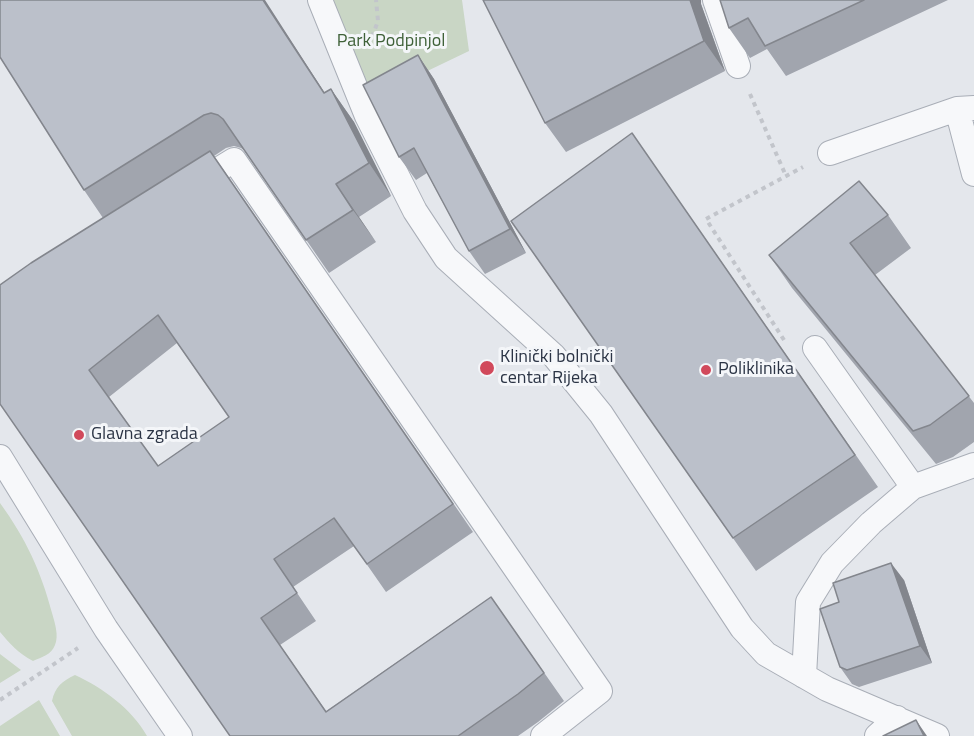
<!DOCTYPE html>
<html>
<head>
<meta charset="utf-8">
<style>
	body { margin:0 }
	canvas { display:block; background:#e4e7ec }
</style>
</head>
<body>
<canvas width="974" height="736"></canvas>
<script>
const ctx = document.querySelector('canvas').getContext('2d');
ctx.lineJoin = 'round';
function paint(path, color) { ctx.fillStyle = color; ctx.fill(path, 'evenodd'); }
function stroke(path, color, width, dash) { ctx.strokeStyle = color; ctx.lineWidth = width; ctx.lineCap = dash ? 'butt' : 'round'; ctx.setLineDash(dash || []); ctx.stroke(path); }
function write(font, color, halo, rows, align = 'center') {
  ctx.font = font + ' "Titillium Web",sans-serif'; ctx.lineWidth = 6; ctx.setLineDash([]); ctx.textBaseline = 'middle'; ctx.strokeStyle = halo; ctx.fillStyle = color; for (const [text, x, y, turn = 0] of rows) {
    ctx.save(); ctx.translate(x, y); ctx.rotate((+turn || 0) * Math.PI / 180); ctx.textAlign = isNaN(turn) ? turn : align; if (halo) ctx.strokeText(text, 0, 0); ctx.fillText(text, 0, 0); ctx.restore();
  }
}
paint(new Path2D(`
	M329 0H462L469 51 369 99Z
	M0 503C26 539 41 571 52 613 55 623 59 636 55 645 51 655 42 657 33 661 18 653 10 644 0 632Z
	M0 654 21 670 0 683Z
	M75 675C103 688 131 708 147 736H72L52 701C55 687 62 681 75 675Z
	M39 700 60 736H0V726Z`), '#c9d6c5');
const lane = new Path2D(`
	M320 0 367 116 415 211 446 258 554 356 601 414 742 628 766 654 827 689 937 736
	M715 0 738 66
	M957 109 974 174
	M830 153 957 109 974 108
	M195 184 234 160 600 691 543 736
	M815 348 913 487
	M0 457 106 629 180 736
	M804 676 808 602 832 563 871 523 913 487 974 465
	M877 736 897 718`);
stroke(lane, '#a9aeb7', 26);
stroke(new Path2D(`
	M372 37 378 21 376 0
	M750 94 786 176
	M784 340 706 219 803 167
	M0 700 78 648`), '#c2c5cb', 4, [4.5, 4.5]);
stroke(lane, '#f7f8fa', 24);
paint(new Path2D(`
	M720 0H948L786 76 767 49 750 58 729 28Z
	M701 4 725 71 566 152 545 123Z
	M418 55 434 79 526 253 485 274 469 251 427 173 416 180 399 157Z
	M0 57 325 93 331 89 354 122 391 196 359 217 376 242 329 273 245 151 241 148 234 146 226 148 214 156 473 532 386 592 354 546 293 587 316 621 280 645 326 711 491 597 564 701 538 722 518 736H230L31 263 103 218 84 190ZM177 343 229 417 158 466 109 397Z
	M632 133 878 487 756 571 511 221Z
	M888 215 911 248 875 275 974 403V442L953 457 936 464 792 288 769 255Z
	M904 580 932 663 859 687 852 684 840 667Z`), '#a1a5ae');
paint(new Path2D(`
	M263 0H265L346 126 324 93Z
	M690 0H701V4L725 71 704 41Z
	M418 55 434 79 526 253 510 229Z
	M331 89 354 122 391 196 369 163Z
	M336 184 359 217 376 242 353 210Z
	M891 563 904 580 932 663 920 646Z
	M916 720 927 736H924Z`), '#83868d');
const building = new Path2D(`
	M0 0H263L324 93 331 89 369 163 336 184 353 210 306 240 223 119 218 115 211 113 204 115 84 190 0 57Z
	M483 0H690L704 41 545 123Z
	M720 0H864L765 46 748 18 729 28Z
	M418 55 510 229 469 251 414 148 399 157 363 85Z
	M632 133 855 455 733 538 511 221Z
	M210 151 453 504 367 564 334 518 274 559 297 593 261 618 326 712 491 597 544 673 518 694 458 736H230L0 404V285L31 263ZM158 315 229 417 158 466 89 370Z
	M859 181 888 215 850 243 969 396 930 425 913 431 769 255Z
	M891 563 920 646 847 670 840 667 820 609 839 602 833 583Z
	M916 720 924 736H883Z`);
paint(building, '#bbc0ca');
stroke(building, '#83868d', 1.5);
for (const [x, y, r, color] of [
	[487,368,8,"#d1495b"],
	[706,370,6,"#d1495b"],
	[79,435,6,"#d1495b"]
]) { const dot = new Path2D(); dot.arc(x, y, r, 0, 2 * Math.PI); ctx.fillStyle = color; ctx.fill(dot); stroke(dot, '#f4f6f9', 2); }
write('18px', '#3f6138', '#f4f6f9', [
	["Park Podpinjol",391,42]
]);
write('18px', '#2b3445', '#f4f6f9', [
	["Klinički bolnički",500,358],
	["centar Rijeka",500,379],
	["Poliklinika",718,370],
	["Glavna zgrada",91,435]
], 'left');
</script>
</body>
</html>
